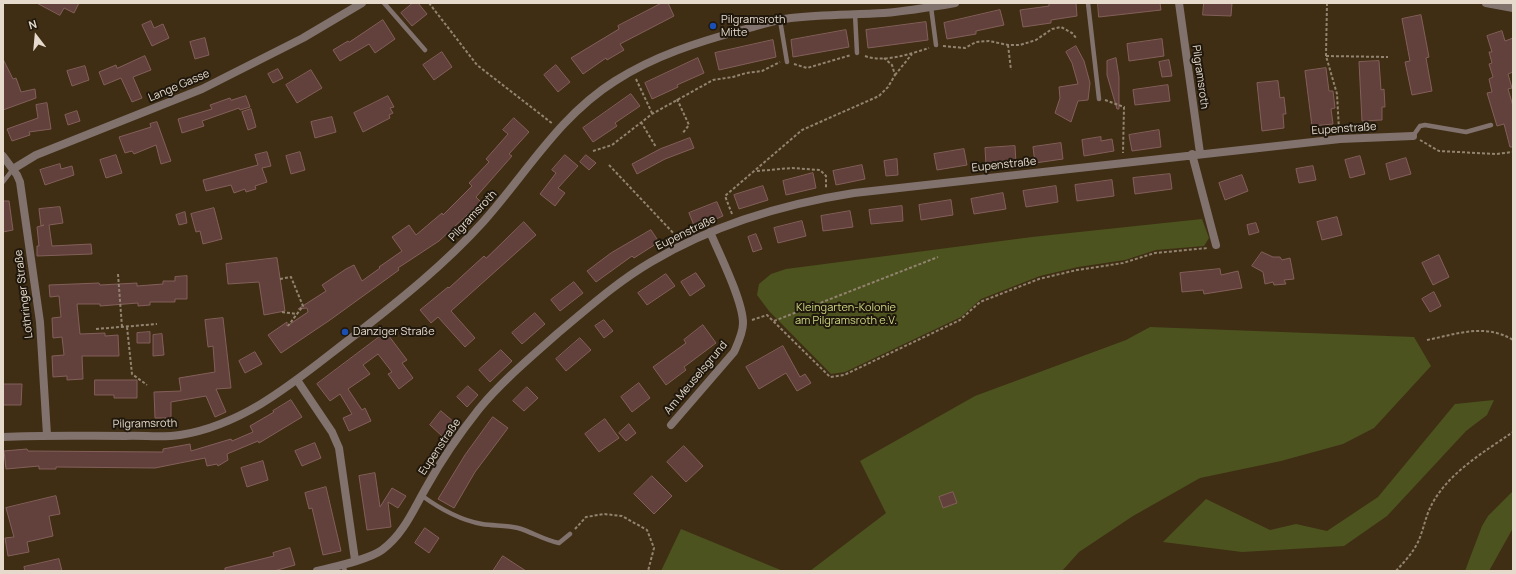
<!DOCTYPE html>
<html>
<head>
<meta charset="utf-8">
<style>
	body { margin:0 }
	#map { position:relative; width:1516px; height:574px; overflow:hidden; background:#3f2e14; font-family:Manrope,sans-serif }
	canvas { display:block }
	.frame { position:absolute; inset:0; border:4px solid #e5dacb; pointer-events:none }
	.north { position:absolute; left:16px; top:16px; width:40px; height:40px; -webkit-text-stroke:3px #20180d; paint-order:stroke; rotate:344deg; font-size:11px; font-weight:700; line-height:16px; text-align:center; color:#e5dacb }
	.north::after { content:''; display:block; margin:auto; width:14px; height:18px; background:#e5dacb; clip-path:polygon(50% 0,100% 100%,50% 72%,0 100%) }
</style>
</head>
<body>
<div id="map">
<canvas width="1516" height="574"></canvas>
<div class="frame"></div>
<div class="north">N</div>
</div>
<script>
const ctx = document.querySelector('canvas').getContext('2d');
ctx.lineJoin = 'round';
function paint(path, color) { ctx.fillStyle = color; ctx.fill(path, 'evenodd'); }
function stroke(path, color, width, dash) { ctx.strokeStyle = color; ctx.lineWidth = width; ctx.lineCap = dash ? 'butt' : 'round'; ctx.setLineDash(dash || []); ctx.stroke(path); }
function write(font, color, halo, rows, align = 'center') {
  ctx.font = font + ' Manrope,sans-serif'; ctx.lineWidth = 4; ctx.setLineDash([]); ctx.textBaseline = 'middle'; ctx.strokeStyle = halo; ctx.fillStyle = color; for (const [text, x, y, turn = 0] of rows) {
    ctx.save(); ctx.translate(x, y); ctx.rotate((+turn || 0) * Math.PI / 180); ctx.textAlign = isNaN(turn) ? turn : align; if (halo) ctx.strokeText(text, 0, 0); ctx.fillText(text, 0, 0); ctx.restore();
  }
}
paint(new Path2D(`
	M1202 219 1209 238 1204 246 1156 250 1125 260 1078 267 1040 276 981 299 961 317 845 372 831 374 769 311 757 295 759 284 771 274 786 269 1032 237Z
	M1150 327 1414 337 1431 366 1374 428 1343 444 1281 461 1200 478 1133 516 1079 552 1062 571H810L886 513 860 461 975 396 1126 340Z
	M1494 400 1487 415 1466 431 1387 516 1344 546 1242 552 1163 542 1206 499 1270 530 1296 524 1327 531 1378 497 1455 404Z
	M1513 491V528L1489 571H1465L1482 526 1488 516Z
	M681 529 783 571H661Z`), '#4c531f');
const building = new Path2D(`
	M37 3H79L74 13 64 8 60 15Z
	M413 3H418L427 14 412 26 401 13Z
	M662 3H668L674 16 620 44 624 50 607 60 606 58 583 74 571 58 619 29 618 26Z
	M1054 3H1076L1077 16 1051 20V23L1023 27 1020 10 1049 6V4Z
	M1098 3H1160L1161 10 1099 17Z
	M1204 3H1232L1231 16 1203 15Z
	M1000 10 1004 25 976 31V34L947 39 944 23Z
	M1421 15 1429 57 1426 58 1432 91 1412 95 1405 62 1410 61 1402 19Z
	M383 20 395 39 375 53 369 44 340 61 333 50 348 41 349 42Z
	M151 21 154 28 163 24 169 38 152 46 142 25Z
	M926 22 928 40 868 48 866 30Z
	M846 30 849 47 793 57 791 40Z
	M1502 31 1505 41 1513 38V72L1508 74 1512 88 1508 89 1513 106V147H1510L1504 124 1497 126 1487 93 1492 92 1489 79 1493 77 1489 64 1492 63 1489 52H1492L1487 36Z
	M205 38 209 55 195 59 190 42Z
	M1162 39 1164 56 1129 61 1127 44Z
	M773 40 776 57 719 70 715 53Z
	M1076 46 1084 61 1090 83 1088 100 1078 101 1071 122 1055 113 1060 98 1059 87 1078 84 1072 63 1066 52Z
	M442 52 452 67 434 80 423 65Z
	M145 56 151 70 133 77 142 98 132 102 121 78 104 85 99 72 116 65 117 68Z
	M698 58 704 73 677 85 678 87 652 99 645 83Z
	M1116 58 1119 77V109H1117L1107 75V61Z
	M3 59 13 79 16 78 21 92 35 89 36 98 3 110Z
	M1169 60 1172 76 1162 77 1159 62Z
	M1379 61 1381 90 1384 89 1385 107H1382V120L1362 121 1359 62Z
	M556 65 570 82 558 92 544 75Z
	M85 66 89 80 72 86 67 71Z
	M1326 68 1329 91H1333L1335 108 1331 109 1333 124 1312 126 1305 71Z
	M278 69 283 78 273 83 268 74Z
	M311 70 322 88 297 103 286 85Z
	M1278 81 1280 98 1284 97 1286 114H1283L1284 128 1262 131 1257 83Z
	M1168 85 1170 101 1135 105 1133 90Z
	M631 94 640 106 615 123 617 126 593 142 583 128Z
	M246 96 250 107 240 110 239 108 202 121 204 126 182 133 178 119 212 109 210 105 230 98 231 100Z
	M388 96 394 107 390 108 393 113 389 115 390 118 363 132 354 113Z
	M47 103 51 129 29 132 30 135 12 141 7 129 38 118 36 105Z
	M251 109 256 127 248 130 242 112Z
	M77 111 80 121 68 125 65 115Z
	M332 117 336 132 315 138 311 122Z
	M514 118 529 132 509 154 512 156 476 197 481 202 439 241 398 268 399 270 330 320 281 353 268 335 287 322V326L308 312 307 308 298 309 326 291 322 285 346 269 354 265 362 281 380 268 379 267 402 251 392 237 409 225 416 235 442 213 443 215 472 186 469 183 489 162 486 159 508 134 503 130Z
	M157 122 171 161 161 164 156 145 134 154 132 151 125 153 119 137 151 127 150 124Z
	M1159 130 1161 147 1132 151 1129 135Z
	M1101 137V141L1112 139 1114 151 1084 156 1082 140Z
	M690 138 694 148 665 159 637 174 632 164 660 149Z
	M1061 143 1063 159 1035 163 1033 147Z
	M1015 146 1016 163 986 165 985 148Z
	M964 149 967 165 937 170 934 154Z
	M267 152 271 166 262 168 267 182 255 186 256 189 246 192 245 189 234 193 231 185 206 191 203 180 258 165 255 155Z
	M300 152 305 170 291 174 286 156Z
	M116 155 122 173 106 178 100 160Z
	M565 155 578 166 558 188 565 193 555 206 540 194 556 173 552 170Z
	M586 155 596 163 589 170 580 162Z
	M1360 156 1365 174 1350 178 1345 160Z
	M1406 158 1411 174 1390 180 1386 164Z
	M897 159 898 175 886 176 884 161Z
	M60 164 61 169 72 166 74 175 45 185 40 170Z
	M862 165 865 179 836 185 833 171Z
	M1313 166 1316 180 1299 183 1296 169Z
	M813 173 816 188 786 195 783 181Z
	M1170 174 1172 189 1135 194 1133 178Z
	M1242 175 1248 191 1225 200 1219 183Z
	M1112 180 1114 196 1077 201 1075 185Z
	M763 186 768 200 739 209 734 195Z
	M1056 186 1058 202 1026 207 1023 191Z
	M1003 193 1006 209 974 214 971 199Z
	M951 200 953 215 921 220 919 205Z
	M3 201H9L13 230 3 232Z
	M717 202 723 216 695 228 689 213Z
	M902 206 903 221 871 224 869 210Z
	M60 207 63 223 49 225 52 246 91 244 92 254 37 256V246H39L37 227 44 225 41 226 39 209Z
	M214 208 222 239 203 244 200 231 196 232 191 214Z
	M850 211 853 227 823 231 821 216Z
	M185 212 187 223 179 225 176 215Z
	M1337 217 1342 235 1322 240 1317 222Z
	M802 221 806 236 778 243 774 228Z
	M524 222 536 235 451 311 475 338 465 347 438 317 431 323 420 310 448 287 449 288 484 256 486 258Z
	M1256 223 1259 232 1249 235 1247 225Z
	M651 230 659 242 634 258 632 256 596 282 587 271 611 253Z
	M756 234 762 249 753 252 748 237Z
	M1262 252 1273 257H1280L1282 260 1290 258 1294 279 1284 280 1286 284 1274 285 1273 282 1265 284 1263 272 1252 266Z
	M1439 255 1449 277 1433 285 1422 263Z
	M277 258 285 311 264 315 259 282 228 284 226 264Z
	M1220 269 1221 275 1238 271 1242 288 1204 294 1203 290 1182 292 1180 273Z
	M696 273 705 286 690 296 681 282Z
	M666 274 675 286 647 305 638 293Z
	M187 276V299H175V302H150V305L138 306V303L100 306V304H77L80 334 105 333V336L118 335 119 356H82L83 379 67 380V376L53 377 52 356 64 355 62 337 53 338 52 318 61 317 59 296 50 297 49 285 99 283 100 285 137 283V286L163 284V281H175V277Z
	M574 282 583 293 560 311 551 300Z
	M1434 292 1441 306 1430 312 1422 299Z
	M535 313 545 324 522 344 512 333Z
	M223 318 231 388 216 389 226 412 215 417 206 396 171 402V418H155L154 392 181 391 179 378 215 372 213 346 208 347 205 320Z
	M604 320 613 331 604 338 595 326Z
	M703 325 716 343 684 367 686 370 666 385 653 367 686 343 684 340Z
	M150 332V343H137V333Z
	M386 332 407 360 402 363 413 378 399 389 388 374 392 372 378 354 363 365 370 374 348 389 362 410 365 408 371 421 349 431 343 418 352 414 340 394 330 401 317 384Z
	M162 334 164 355 153 356V335Z
	M580 338 591 350 566 371 556 359Z
	M783 346 800 377 805 374 811 383 797 391 786 373 759 389 746 367Z
	M501 350 512 361 490 382 479 370Z
	M255 352 262 364 245 373 239 361Z
	M95 380H137V398H114V395H95Z
	M639 383 650 398 632 412 621 397Z
	M3 384H22L21 405H3Z
	M468 386 478 395 467 407 457 397Z
	M527 387 538 398 524 411 513 401Z
	M291 400 302 417 259 443 258 441 227 454 228 460 218 466 217 464 207 466 205 458 155 468 56 467V469H39V466L6 469 4 451 27 449 28 451 163 452V449L190 444 191 451 231 439 232 441 253 432 250 426 274 412 273 411Z
	M441 411 454 422 442 436 430 425Z
	M493 417 508 428 475 472 454 508 438 499 465 455Z
	M605 419 619 438 599 452 585 434Z
	M629 424 636 433 626 441 619 433Z
	M315 443 321 458 302 466 295 451Z
	M684 446 703 466 686 482 667 462Z
	M263 461 268 480 247 487 241 468Z
	M375 473 380 507 392 488 406 496 398 508 388 502 391 527 367 530 359 476Z
	M652 476 672 496 654 514 634 494Z
	M326 487 341 551 323 555 312 508 309 509 305 493Z
	M953 492 957 503 943 508 939 497Z
	M56 496 60 514 49 516 53 536 27 542 29 552 8 556 5 538 14 537 6 508Z
	M425 528 439 538 429 553 415 543Z
	M290 548 295 565 274 571H225V568L274 556 273 553Z
	M503 556 526 571H493Z
	M59 559 62 571H25L24 567Z`);
paint(building, '#62413d');
stroke(building, '#835f5a', 1);
stroke(new Path2D(`
	M429 3 477 65 553 124
	M1327 3 1326 56 1337 94 1339 130
	M1008 45 1011 70
	M943 46 965 48 976 42 989 41 1008 45H1020L1036 40 1052 29 1061 27 1072 33 1077 39
	M865 56C884 63 910 54 929 48
	M1326 56 1388 57
	M794 64 807 68 851 55
	M895 75 912 54
	M636 79 652 113
	M677 99 689 125 682 134
	M1105 100 1124 107 1123 153
	M641 122 656 147
	M1420 140 1439 151 1496 154 1513 152
	M593 151 612 145 652 114 713 80 733 77 746 73 762 71 780 62
	M609 165 677 237
	M757 171 792 168 820 170 826 176V189
	M732 214 725 196 802 130 879 96 888 87 895 75 892 65 884 58
	M118 274 122 327
	M280 279 291 277 303 306 288 326
	M282 312 297 314
	M752 320 767 315 830 377 844 375 960 320 980 302 1039 279 1077 270 1123 263 1155 253 1208 248
	M774 321 938 257
	M127 327 132 374 147 385
	M96 329 157 324
	M1427 340C1457 334 1485 323 1513 340
	M575 529 586 517 604 514 622 516 647 530 654 548 648 571
	M1396 571C1404 562 1412 554 1418 542 1423 531 1425 519 1430 508 1446 474 1484 452 1513 432`), '#928470', 2, [3, 2]);
stroke(new Path2D(`
	M384 3 425 50
	M1088 3 1099 99
	M931 7 936 45
	M855 14 857 53
	M780 20 787 62
	M1413 136 1420 126 1425 125 1466 132 1491 125
	M3 182 13 169
	M421 495C440 509 459 520 482 524 494 526 506 525 518 528 532 532 544 540 559 543L570 534
	M343 565 345 571`), '#82726e', 4.5);
stroke(new Path2D(`
	M1179 3 1200 153
	M1486 3 1513 8
	M1192 154 1216 245
	M3 156 17 175 20 182 40 322 47 435
	M13 169 36 155 202 89 303 38 362 3
	M297 380 332 432 339 448 355 560
	M671 425 734 352C738 343 743 333 743 323 743 301 719 253 710 232
	M3 437C44 435 84 436 125 436 142 435 162 438 180 435 249 424 301 376 355 335 400 300 445 264 483 222 526 174 559 116 615 81 654 56 698 42 742 30 758 26 774 20 791 18 822 14 853 15 884 13 908 11 932 7 955 3
	M317 571C333 567 368 560 382 550 404 534 414 508 427 486 442 459 460 433 479 409 502 381 531 357 558 333 588 308 617 282 651 262 713 225 783 204 854 193L1340 139 1413 136`), '#82726e', 8);
for (const [x, y, r, color] of [
	[713,26,4,"#1a4fb4"],
	[345,332,4,"#1a4fb4"]
]) { const dot = new Path2D(); dot.arc(x, y, r, 0, 2 * Math.PI); ctx.fillStyle = color; ctx.fill(dot); stroke(dot, '#20180d', 1.5); }
write('11px', '#e5dacb', '#20180d', [
	["Pilgramsroth",721,20],
	["Mitte",721,33],
	["Danziger Straße",353,332]
], 'left');
write('11px', '#e5dacb', '#20180d', [
	["Pilgramsroth",1200,77,82],
	["Lange Gasse",179,86,-23],
	["Eupenstraße",1344,129,-4],
	["Eupenstraße",1004,165,-6],
	["Pilgramsroth",473,216,-47],
	["Eupenstraße",686,233,-26],
	["Lothringer Straße",24,294,-97],
	["Am Meuselsgrund",696,378,-50],
	["Pilgramsroth",145,424,-1],
	["Eupenstraße",440,447,-56]
]);
write('11px', '#ccd880', '#20180d', [
	["Kleingarten-Kolonie",846,308],
	["am Pilgramsroth e.V.",846,321]
]);
</script>
</body>
</html>
